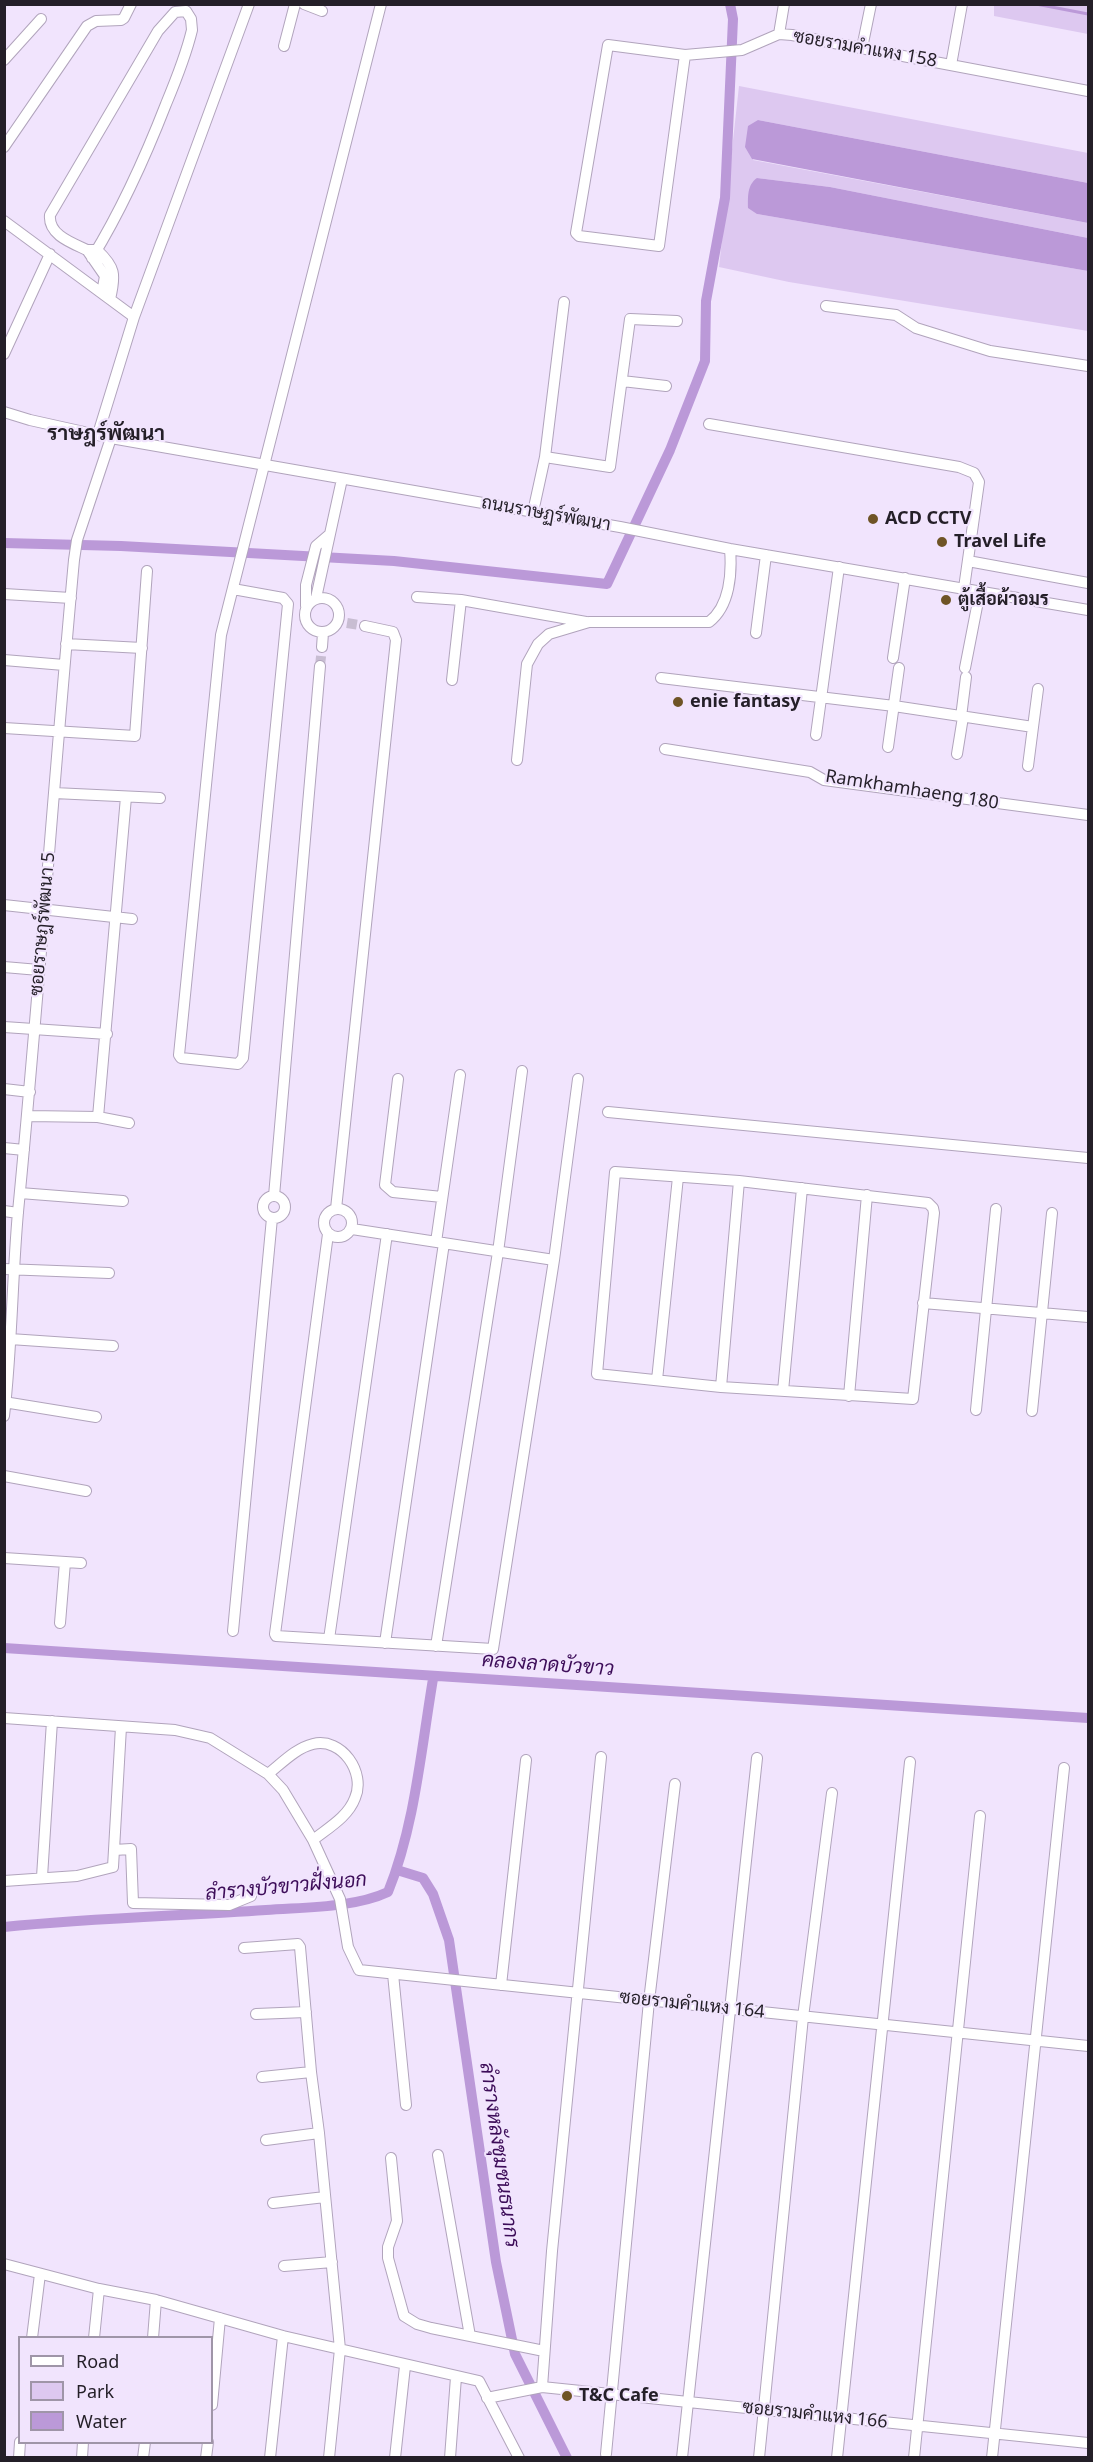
<!DOCTYPE html>
<html>
<head>
<meta charset="utf-8">
<style>
	body { margin:0 }
	#map { position:relative; width:1093px; height:2462px; overflow:hidden; background:#f1e4fd; font-family:"Noto Sans",sans-serif }
	canvas { display:block }
	.frame { position:absolute; inset:0; border:6px solid #241f28; pointer-events:none }
	.legend { position:absolute; left:18px; top:2336px; width:195px; height:108px; box-sizing:border-box; background:#f1e4fd; border:2px solid #9f95a8; margin:0; padding:8px 10px; list-style:none; font-size:18px; color:#241f28 }
	.legend li { display:flex; align-items:center; gap:12px; height:30px }
	.legend b { width:30px; border:2px solid #9f95a8 }
</style>
</head>
<body>
<div id="map">
<canvas width="1093" height="2462"></canvas>
<div class="frame"></div>
<ul class="legend">
<li><b style="height:8px;background:#fff"></b>Road</li>
<li><b style="height:16px;background:#ddc8f0"></b>Park</li>
<li><b style="height:16px;background:#bb99d8"></b>Water</li>
</ul>
</div>
<script>
const ctx = document.querySelector('canvas').getContext('2d');
ctx.lineJoin = 'round';
function paint(path, color) { ctx.fillStyle = color; ctx.fill(path, 'evenodd'); }
function stroke(path, color, width, dash) { ctx.strokeStyle = color; ctx.lineWidth = width; ctx.lineCap = dash ? 'butt' : 'round'; ctx.setLineDash(dash || []); ctx.stroke(path); }
function write(font, color, halo, rows, align = 'center') {
  ctx.font = font + ' "Noto Sans",Sarabun,sans-serif'; ctx.lineWidth = 4.5; ctx.setLineDash([]); ctx.textBaseline = 'middle'; ctx.strokeStyle = halo; ctx.fillStyle = color; for (const [text, x, y, turn = 0] of rows) {
    ctx.save(); ctx.translate(x, y); ctx.rotate((+turn || 0) * Math.PI / 180); ctx.textAlign = isNaN(turn) ? turn : align; if (halo) ctx.strokeText(text, 0, 0); ctx.fillText(text, 0, 0); ctx.restore();
  }
}
paint(new Path2D(`
	M994 5H1088V34L994 16Z
	M739 86 1088 153V183L758 120 753 160 1088 223V238L830 187 757 178V214L1088 271V331L789 282 719 267Z`), '#ddc8f0');
paint(new Path2D(`
	M758 120 1088 183V223L752 159 745 147 748 126Z
	M757 178 830 187 1088 238V271L757 214 748 208C748 197 747 185 757 178Z`), '#bb99d8');
stroke(new Path2D(`
	M1036 4 1088 14`), '#bb99d8', 3);
stroke(new Path2D(`
	M4 543 121 546 394 561 607 584 670 450 705 361 706 301 725 198 733 19 730 4
	M4 1648 1088 1718
	M397 1870 423 1878 433 1894 449 1940 496 2262 515 2354 567 2458
	M4 1927C91 1918 179 1916 266 1910 304 1907 354 1908 388 1892 415 1825 421 1750 433 1679`), '#bb99d8', 10);
stroke(new Path2D(`
	M347 623 365 626
	M320 666 322 647`), '#c8bdd2', 10, [10, 5]);
const minor = new Path2D(`
	M304 4 322 11
	M779 34 784 4
	M284 46 295 4
	M862 48 871 4
	M685 55 659 246 579 236 576 233 608 45 685 55 742 50 779 34 792 35 1088 91
	M4 60 41 19
	M951 65 962 4
	M4 147 87 26 96 21 121 20 124 18 131 4
	M4 221 134 317
	M87 250C72 243 48 235 50 215L158 31 175 12 186 11
	M92 258C122 209 145 158 166 104 176 80 186 55 192 30L191 19 186 11
	M102 293 105 276 87 250H97C115 267 116 274 110 299
	M826 306 896 315 916 328 990 351 1088 366
	M4 354 50 254
	M622 381 666 386
	M4 412 30 420 111 438 620 527 730 549 1088 610
	M709 424 959 467 974 473 979 482 964 588
	M98 434 134 317 249 4
	M545 457 610 467 630 319 677 321
	M533 512 545 457 564 302
	M968 561 1088 583
	M233 589 283 598 288 604 243 1058 238 1064 181 1058 179 1055 221 635 381 4
	M4 594 71 598
	M417 597 461 600
	M305 615a17 17 0 1 1 34 0a17 17 0 1 1-34 0Z
	M316 598 342 479
	M306 606V585L316 546 330 534
	M756 633 766 555
	M66 644 142 648
	M322 647 323 633
	M893 658 905 578
	M4 660 64 665
	M965 668 980 591
	M661 678 894 706 1033 727 1028 766
	M452 680 461 600 586 622
	M961 717 966 677
	M1033 727 1038 689
	M4 728 135 736 147 571
	M816 735 839 567
	M888 747 899 668
	M665 749 810 772 824 780 1088 815
	M957 754 963 717
	M517 760 527 664 538 644 549 634 589 622H709C730 606 732 573 730 549
	M54 793 160 798
	M4 905 132 919
	M4 967 39 970
	M4 1027 107 1034
	M398 1079 385 1185 393 1192 442 1197
	M4 1089 30 1092
	M608 1112 1088 1158
	M28 1116 98 1117 129 1123
	M98 1117 126 797
	M4 1148 24 1150
	M615 1172 739 1181 928 1203 933 1208 934 1213 913 1399 721 1387 597 1374Z
	M20 1193 123 1201
	M263 1207a11 11 0 1 1 22 0a11 11 0 1 1-22 0Z
	M274 1196 320 666
	M336 1209 396 640 393 632 365 626
	M324 1223a14 14 0 1 1 28 0a14 14 0 1 1-28 0Z
	M4 1211 18 1213
	M352 1229 554 1260
	M328 1234 275 1634 276 1636 493 1649 554 1260 578 1079
	M436 1242 460 1075
	M4 1269 109 1273
	M923 1303 1088 1317
	M10 1339 113 1346
	M657 1380 678 1177
	M721 1387 739 1181
	M783 1391 802 1188
	M849 1396 867 1195
	M4 1402 96 1417
	M976 1410 996 1209
	M1032 1411 1052 1213
	M4 1416C12 1348 12 1280 18 1212 39 995 54 777 74 560L77 540 111 438
	M4 1476 86 1491
	M4 1558 81 1563
	M60 1623 65 1562
	M233 1631 272 1218
	M329 1639 387 1234
	M385 1643 444 1243
	M436 1646 498 1252 522 1071
	M4 1718 175 1730 210 1738 268 1774 283 1790 313 1840 340 1899 348 1947 359 1970 1088 2046
	M268 1774C282 1763 296 1748 313 1744 342 1737 366 1773 355 1798 348 1817 328 1828 313 1840
	M114 1850 131 1849 133 1903 229 1905 251 1896
	M42 1877 52 1721
	M4 1881 77 1876 113 1867 121 1727
	M244 1948 298 1944 300 1947 311 2072 319 2133 340 2349 329 2458
	M393 1974 406 2105
	M501 1985 526 1760
	M256 2014 306 2012
	M262 2077 311 2072
	M266 2140 319 2133
	M438 2155 470 2336
	M391 2158 397 2221 388 2247V2258L404 2316 417 2324 431 2328 544 2351
	M273 2203 325 2197
	M4 2264 99 2289 156 2300 283 2336 479 2381 519 2458
	M284 2266 332 2262
	M32 2338 40 2274
	M94 2338 99 2289
	M153 2338 156 2300
	M542 2387 552 2251 601 1757
	M487 2398 542 2387 1088 2443
	M212 2405 220 2318
	M606 2454 649 2001 675 1784
	M19 2458 20 2442
	M82 2458 83 2442
	M143 2458 145 2442
	M206 2458 208 2442
	M270 2458 283 2336
	M395 2458 405 2366
	M450 2458 456 2377
	M682 2458 757 1758
	M759 2458 803 2017 832 1793
	M837 2458 910 1762
	M914 2458 980 1816
	M992 2458 1064 1768`);
stroke(minor, '#b1a4bc', 12);
stroke(minor, '#fff', 10);
for (const [x, y, r, color] of [
	[873,519,6,"#6f5426"],
	[942,542,6,"#6f5426"],
	[946,600,6,"#6f5426"],
	[678,702,6,"#6f5426"],
	[567,2396,6,"#6f5426"]
]) { const dot = new Path2D(); dot.arc(x, y, r, 0, 2 * Math.PI); ctx.fillStyle = color; ctx.fill(dot); stroke(dot, '#f1e4fd', 2); }
write('18px', '#241f28', '#f1e4fd', [
	["ซอยรามคำแหง 158",865,49,10],
	["ถนนราษฏร์พัฒนา",546,514,10],
	["Ramkhamhaeng 180",912,790,9],
	["ซอยราษฎร์พัฒนา 5",43,924,-85],
	["ซอยรามคำแหง 164",692,2005,6],
	["ซอยรามคำแหง 166",815,2415,6]
]);
write('bold 18px', '#241f28', '#f1e4fd', [
	["ACD CCTV",885,519],
	["Travel Life",954,542],
	["ตู้เสื้อผ้าอมร",958,600],
	["enie fantasy",690,702],
	["T&C Cafe",579,2396]
], 'left');
write('italic 20px', '#3d0d59', '#f1e4fd', [
	["คลองลาดบัวขาว",548,1665,4],
	["ลำรางบัวขาวฝั่งนอก",286,1887,-5],
	["ลำรางหลังชุมชนธนากร",499,2155,82]
]);
write('bold 21px', '#241f28', '#f1e4fd', [
	["ราษฎร์พัฒนา",106,434]
]);
</script>
</body>
</html>
